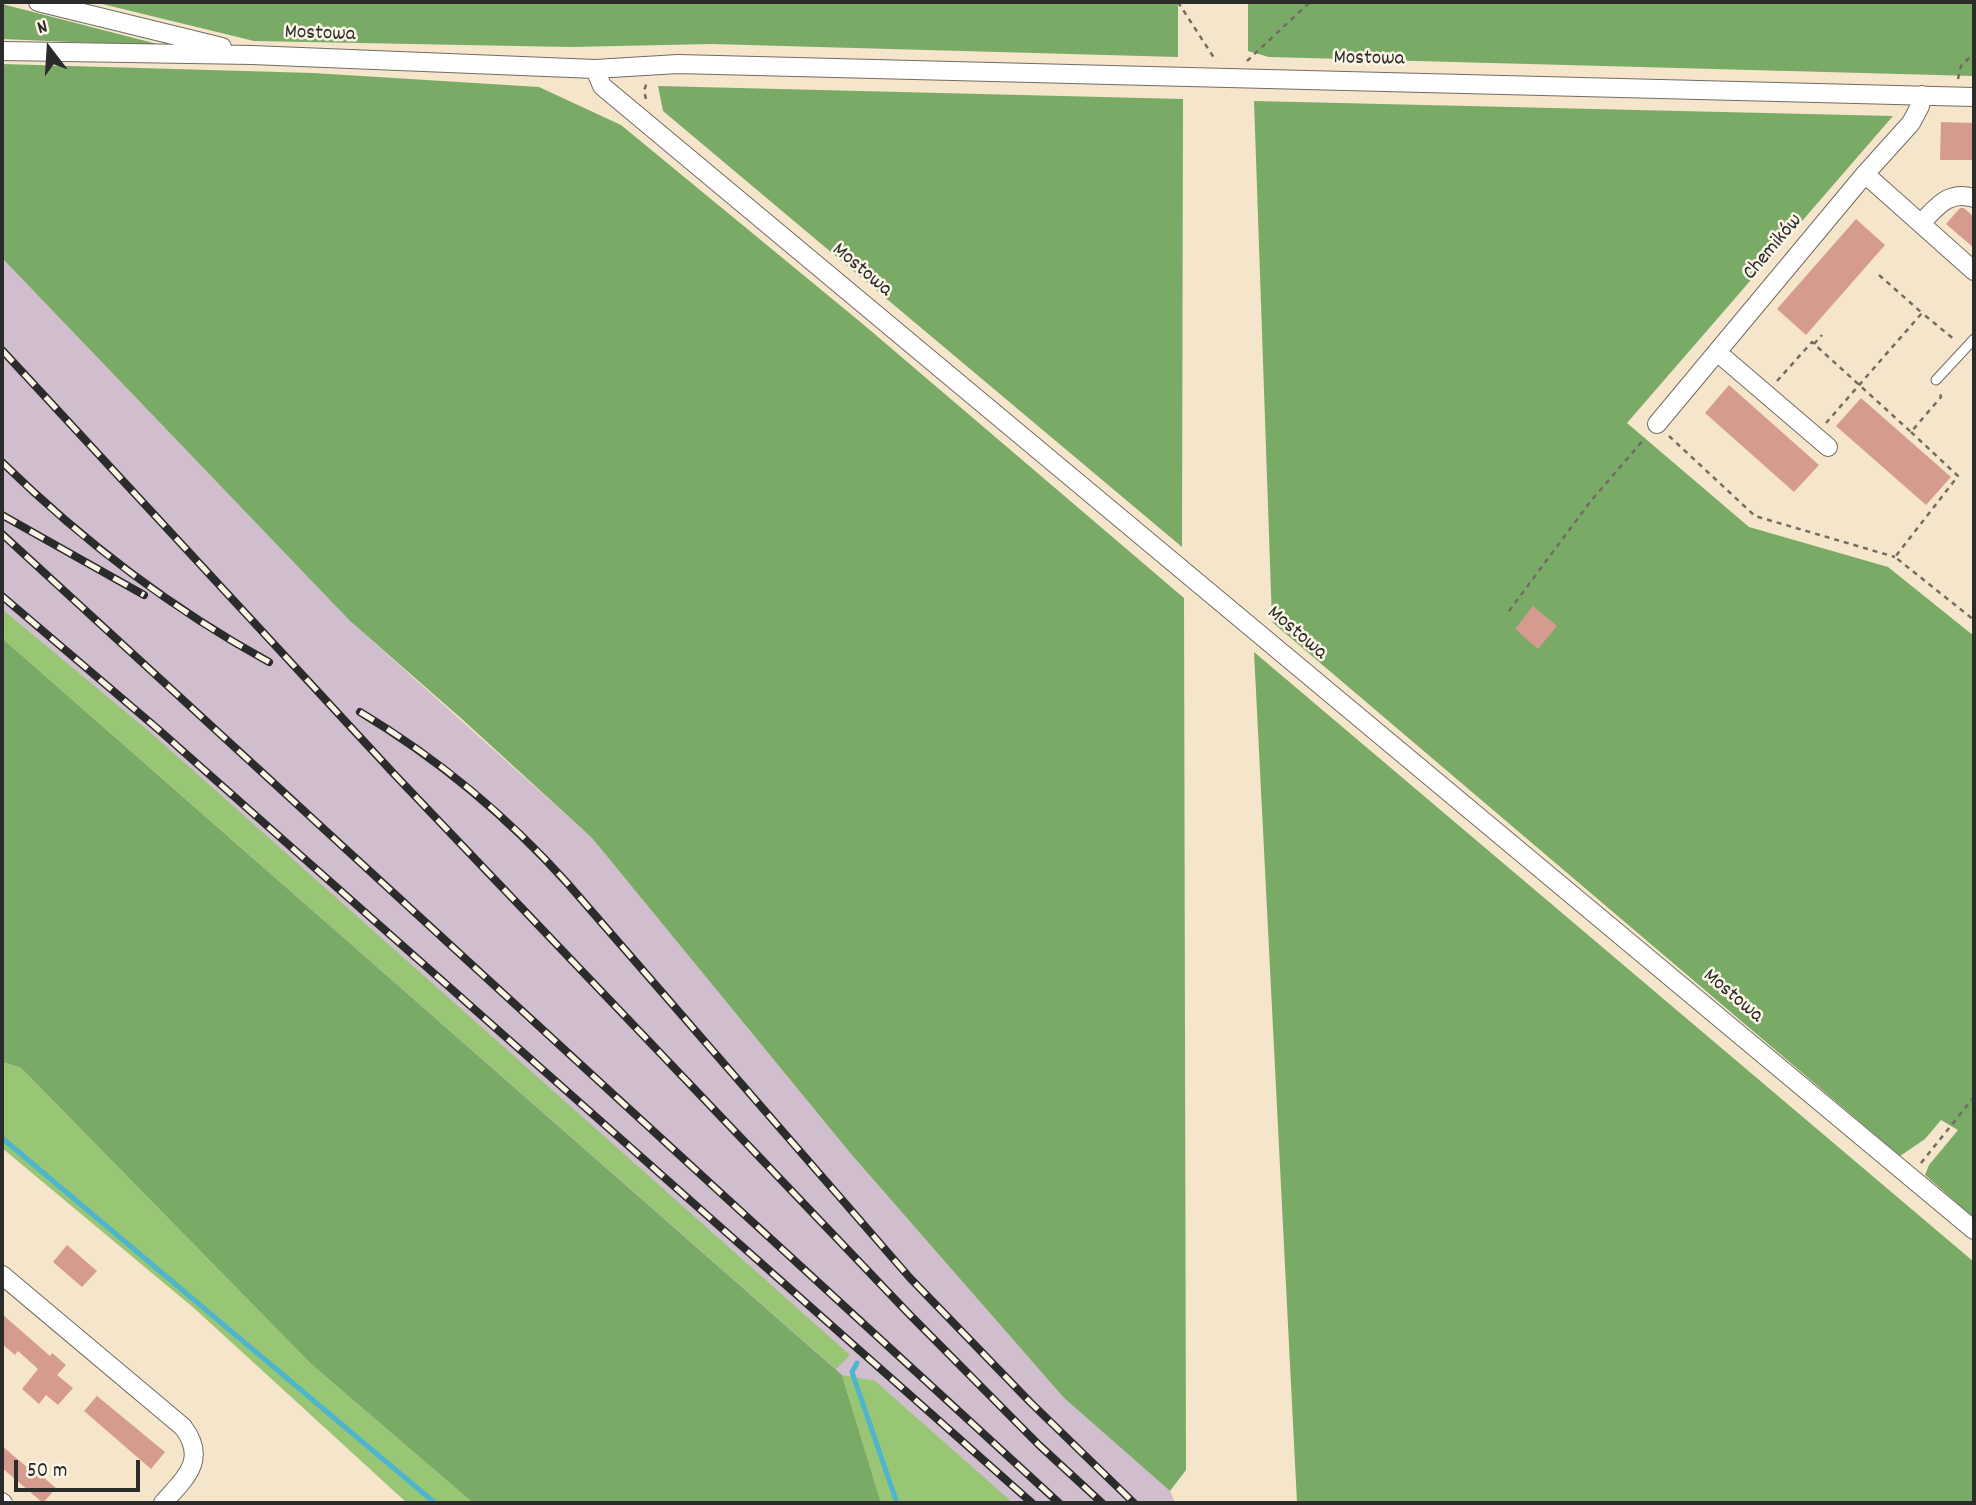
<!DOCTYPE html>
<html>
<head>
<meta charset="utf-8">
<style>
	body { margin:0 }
	#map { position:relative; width:1976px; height:1505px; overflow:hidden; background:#f5e5cb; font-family:Dekko,sans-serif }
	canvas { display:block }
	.frame { position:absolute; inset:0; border:4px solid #2b2b2b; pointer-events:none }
	.north { position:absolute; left:14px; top:14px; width:70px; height:70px; -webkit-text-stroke:5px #fcf5e5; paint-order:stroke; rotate:343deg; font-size:19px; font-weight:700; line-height:28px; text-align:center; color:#2b2b2b }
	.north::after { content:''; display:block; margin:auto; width:24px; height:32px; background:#2b2b2b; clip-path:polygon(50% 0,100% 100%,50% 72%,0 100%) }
	.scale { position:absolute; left:14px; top:1460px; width:126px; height:32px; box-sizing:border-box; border:4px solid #2b2b2b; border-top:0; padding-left:9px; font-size:21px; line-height:24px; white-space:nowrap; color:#2b2b2b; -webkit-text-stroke:5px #fcf5e5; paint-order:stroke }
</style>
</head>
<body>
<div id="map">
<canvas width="1976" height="1505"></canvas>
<div class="frame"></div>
<div class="north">N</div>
<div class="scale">50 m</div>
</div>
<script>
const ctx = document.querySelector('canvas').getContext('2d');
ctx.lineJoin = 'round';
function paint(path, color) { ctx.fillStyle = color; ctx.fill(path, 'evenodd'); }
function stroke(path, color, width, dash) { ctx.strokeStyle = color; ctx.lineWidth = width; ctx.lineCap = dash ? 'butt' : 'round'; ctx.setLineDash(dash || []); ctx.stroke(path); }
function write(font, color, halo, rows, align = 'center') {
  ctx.font = font + ' Dekko,sans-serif'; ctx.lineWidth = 5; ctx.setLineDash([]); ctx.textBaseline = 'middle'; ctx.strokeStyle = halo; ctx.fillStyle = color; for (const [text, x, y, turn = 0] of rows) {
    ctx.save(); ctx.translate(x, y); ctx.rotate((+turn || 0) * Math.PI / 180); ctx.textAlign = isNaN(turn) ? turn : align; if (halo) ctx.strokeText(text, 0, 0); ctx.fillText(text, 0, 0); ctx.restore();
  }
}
paint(new Path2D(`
	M2 258 350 621 592 838 851 1154 1064 1398 1170 1491 1175 1503H984L911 1442 2 635Z`), '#d0bdcd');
paint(new Path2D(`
	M2 609 151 733 850 1355 836 1369 2 638Z
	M2 1062 21 1068 311 1364 473 1503H407L195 1309 2 1148Z
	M842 1375 875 1381 1013 1503H881Z`), '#99c674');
paint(new Path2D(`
	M94 2H1178V57L712 44 570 47 254 41Z
	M1248 2H1974V76L1269 57 1248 51Z
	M2 4 165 46 2 39Z
	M2 64 313 73 539 87 621 125 864 325 1184 598 1186 1470 1170 1491 1064 1398 851 1154 592 838 463 720 350 621 2 258Z
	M658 86 1183 99 1182 547 663 111Z
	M1254 101 1893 116 1627 423 1749 527 1888 567 1974 636V1218L1925 1175 1929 1165 1958 1130 1941 1120 1925 1139 1900 1156 1272 622Z
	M2 638 842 1375 881 1503H473L311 1364 21 1068 2 1062Z
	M1254 652 1974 1262V1503H1297Z`), '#7aab66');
stroke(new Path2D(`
	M2 1138 435 1503
	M857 1363 852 1372 897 1503`), '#4eb5cc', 5);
paint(new Path2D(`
	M1941 122 1974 123V160H1940Z
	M1960 208H1964L1974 217V248L1946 224Z
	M1856 219 1885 245 1806 335 1777 309Z
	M1729 385 1819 465 1794 492 1705 413Z
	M1861 398 1951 477 1926 505 1836 426Z
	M1533 606 1557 626 1538 649 1515 629Z
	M67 1245 97 1271 82 1287 53 1262Z
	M2 1314 50 1356 52 1353 66 1365 57 1375 73 1388 58 1405 46 1395 39 1404 22 1389 38 1369 18 1351 15 1355 2 1344Z
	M97 1396 165 1452 151 1469 84 1411Z
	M2 1446 34 1473 36 1471 56 1488 43 1503 2 1468Z`), '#d69b8f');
const lane = new Path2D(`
	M1936 380 1974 339`);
const street = new Path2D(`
	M38 2 222 47
	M2 51 252 55 595 69 678 64 1974 97
	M595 69 602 86 1974 1230
	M1865 174 1974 271
	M1921 223C1937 207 1948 190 1974 198
	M1717 352 1828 447
	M1657 424 1865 174 1911 123 1920 106 1922 95
	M2 1275 183 1427C208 1460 185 1478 163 1503
	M2 1502 3 1503`);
stroke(lane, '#726c63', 11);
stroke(street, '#726c63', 20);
stroke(new Path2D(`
	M1178 2 1216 61
	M1247 61 1310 2
	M1958 79 1961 66 1974 53
	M646 99 644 91 647 82
	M1879 275 1922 313
	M1814 344 1822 335
	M1777 381 1812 342 1911 432 1941 397 1939 390
	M1826 423 1922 313 1955 340
	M1911 432 1958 476 1895 557 1974 620
	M1669 436 1755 516 1895 557
	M1509 611 1590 502 1645 438
	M1921 1163 1974 1097`), '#726c63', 2.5, [5, 5]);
stroke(lane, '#fff', 9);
stroke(street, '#fff', 18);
const rail = new Path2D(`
	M2 350 395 775 909 1314 1039 1445 1102 1503
	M2 462C84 542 169 607 269 662
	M2 515 144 595
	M2 534 1059 1503
	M2 596 159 730 1032 1503
	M360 712C440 760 506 815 568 884L910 1278 1030 1402 1134 1503`);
stroke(rail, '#2b2b2b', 8);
stroke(rail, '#fcf5e5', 5, [16]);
write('21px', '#2b2b2b', '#fcf5e5', [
	["Mostowa",320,35,2],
	["Mostowa",1369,60,1],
	["Chemików",1774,248,-50],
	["Mostowa",861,271,40],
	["Mostowa",1296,634,40],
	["Mostowa",1732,997,40]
]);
</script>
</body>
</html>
